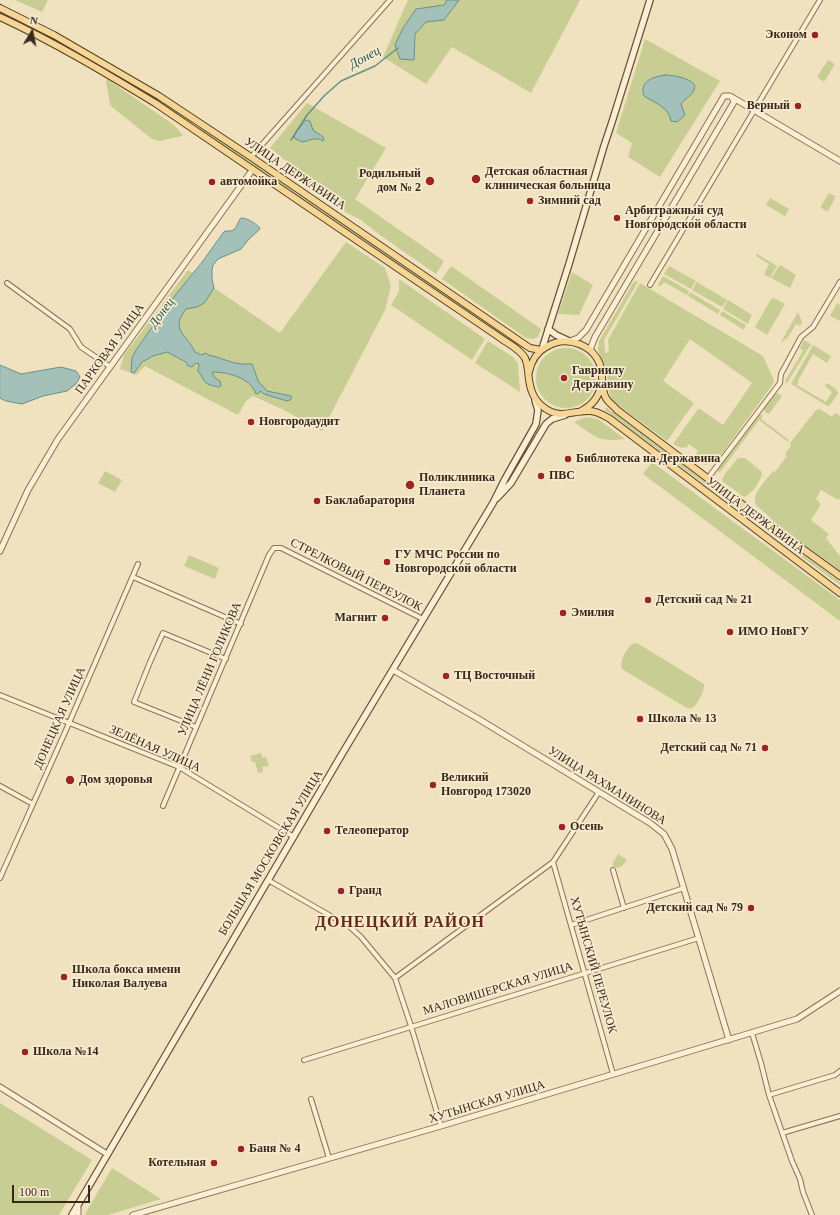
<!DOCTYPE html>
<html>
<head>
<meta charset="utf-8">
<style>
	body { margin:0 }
	#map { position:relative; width:840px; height:1215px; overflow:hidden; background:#f0e1bf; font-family:Georgia,serif }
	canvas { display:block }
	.north { position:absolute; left:12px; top:12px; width:40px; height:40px; -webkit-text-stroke:3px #f7ebcf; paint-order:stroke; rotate:10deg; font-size:11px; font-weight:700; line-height:16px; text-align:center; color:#38291c }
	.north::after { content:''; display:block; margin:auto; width:14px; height:18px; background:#38291c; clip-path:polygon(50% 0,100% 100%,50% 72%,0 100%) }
	.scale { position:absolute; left:12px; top:1185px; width:78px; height:18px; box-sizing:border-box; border:2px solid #38291c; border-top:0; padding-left:5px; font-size:12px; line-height:14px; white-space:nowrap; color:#38291c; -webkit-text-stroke:3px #f7ebcf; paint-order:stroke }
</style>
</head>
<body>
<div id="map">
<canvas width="840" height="1215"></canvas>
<div class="north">N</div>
<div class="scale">100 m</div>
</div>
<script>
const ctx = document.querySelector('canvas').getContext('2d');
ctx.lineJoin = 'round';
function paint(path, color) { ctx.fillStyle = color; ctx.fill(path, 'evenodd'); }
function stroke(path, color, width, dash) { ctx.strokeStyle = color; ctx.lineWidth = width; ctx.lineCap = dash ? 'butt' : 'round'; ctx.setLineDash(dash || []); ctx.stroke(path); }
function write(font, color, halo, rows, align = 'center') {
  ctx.font = font + ' Georgia,serif'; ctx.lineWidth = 3.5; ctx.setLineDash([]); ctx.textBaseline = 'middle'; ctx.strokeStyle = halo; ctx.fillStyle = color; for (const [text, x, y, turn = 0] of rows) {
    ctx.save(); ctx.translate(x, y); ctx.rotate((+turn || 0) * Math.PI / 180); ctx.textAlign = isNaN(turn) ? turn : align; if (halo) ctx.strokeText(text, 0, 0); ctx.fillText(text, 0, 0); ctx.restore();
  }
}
paint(new Path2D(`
	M15 0H48L42 12Z
	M408 0H580L531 93 452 47 426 84 383 57Z
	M645 39 720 81 660 177 628 157 632 143 616 133Z
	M828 60 835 64 824 82 817 77Z
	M107 79 174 125 182 134V136L160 141 152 139 112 107 110 104 106 81Z
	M148 93 193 122 191 124 147 95Z
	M307 103 386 148 355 199 444 261 436 274 377 233 361 220 341 210 297 179C294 165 281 157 270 148Z
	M200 126 523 346 521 349 198 129Z
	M829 193 835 196V198L828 211H826L821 208V206Z
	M770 198 789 209 785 216 766 205Z
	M346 242 385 268 391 286 385 310 322 431 284 410 253 396 246 401 238 415 145 366 136 375 120 369 124 355 188 270 280 333Z
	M757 254 777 266 770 278 764 274 769 264 756 256Z
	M780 265 782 266 796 275 790 288 771 278Z
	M451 266 541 329 538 337 533 339 526 338 442 279Z
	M669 266 696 281 691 289 664 274Z
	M572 272 593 285 579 315 558 314Z
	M663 276 689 291 687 295 664 282 661 286H659L658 285Z
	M399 279 485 339 472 360 391 305 399 291Z
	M636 281 638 282 604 340 605 353 609 352 608 340 640 283 763 356 774 380 773 384 718 459 705 465 695 455 698 451 689 444 686 448 684 447 682 448 673 444 698 409H700L723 425 752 383 690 339 663 381 694 403 667 441 611 400 608 387 607 369 600 357 598 349 599 341 633 283Z
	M697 282 727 300 722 307 692 290Z
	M690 292 720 310 718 314 688 296Z
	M774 298 785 304 767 335 755 327 771 299Z
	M728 300 752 315 748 324 723 309Z
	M837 303 840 305V321L830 316Z
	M722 311 746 325 744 330 720 315Z
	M798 312 802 322 800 326 796 324 786 340 784 339 782 343 781 342Z
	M804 340 811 344 787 383 785 381 803 351 800 348Z
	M488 341 513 357 518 363 520 392 475 363Z
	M813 345 831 356 827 363 813 354 798 381 799 382 797 385 826 402 832 392 825 386 827 383 837 390 838 394 829 406 826 405 791 384Z
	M536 378a30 30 0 1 1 60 0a30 30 0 1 1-60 0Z
	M775 392 782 396 769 414 764 411V407Z
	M605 408H607L753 518 752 519 605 410Z
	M820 409 832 417 835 413 840 416V498L838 500 821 490 816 499 820 503V506L811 520 829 534 826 538 840 556V571L776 523 756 505C751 493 767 480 773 471L775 472 787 456 785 454 791 446 790 443 816 410Z
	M759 415H763L761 419 789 440 788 442 759 420 721 471 718 472V469Z
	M586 417 598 419 625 439C599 443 594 436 574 422Z
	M738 458H745L762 472C762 480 752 494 744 497L722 481 724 475Z
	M652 462 840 600V621L643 474Z
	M105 471 122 480 115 492 98 483Z
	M764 526 840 582V585L763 528Z
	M189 555 219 568 215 579 184 566Z
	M637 643 704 684C705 690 697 706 692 708 689 709 688 708 685 707L622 669C619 660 626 650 632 644Z
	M261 753 263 758 266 757 269 766 262 767 263 772 258 773 255 762H252L250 756Z
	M618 854 627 860 622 866 618 868 613 866V863Z
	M0 1103 92 1160 59 1215H0Z
	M112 1168 161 1199 108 1215H86L85 1214Z`), '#c8ce93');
const water = new Path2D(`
	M447 0H459L444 20 426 22 415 34 414 60 400 59 395 45 403 28 416 9 444 5Z
	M665 75C672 75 700 79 694 90 692 96 685 98 681 104L685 115 677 122 671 121C669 107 655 103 644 96 639 81 653 77 665 75Z
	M306 120 310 121 313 130 323 137 324 138 323 141C315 136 310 141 302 142L294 138 295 134Z
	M242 218C248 218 256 224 260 228L259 230 249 239 241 249 218 259 213 265 212 270V279L214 288 207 299 204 303 197 307 186 309C169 331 188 335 195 352L201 355 206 353 208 355C220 357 230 363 242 364 245 364 249 364 252 364L259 383 262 385 267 391 291 396 292 397 290 400 287 401 264 394 260 391 259 393 256 394C250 377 227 372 212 372L215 378 220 381 221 386C215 388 220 387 214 386 202 383 205 380 198 371L199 364 196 363 192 367 188 366 186 362 167 352 153 356 142 362 134 373 131 372 132 358 136 350 169 303 203 261 223 233 225 231H231L235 229 240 219Z
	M0 365 21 374 61 367 76 371 80 377 76 384 67 391 43 396 22 404 6 401 0 398Z`);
paint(water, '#a3c1b8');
stroke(water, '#699086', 1);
stroke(new Path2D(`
	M291 140 307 115 325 95 341 81 375 66 398 48`), '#699086', 1.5);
const minor = new Path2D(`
	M251 157 390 0
	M7 283 70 329 81 347 109 366
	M650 285 820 0
	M708 478 780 383 781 374 801 337 813 327 840 282
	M133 577 241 624
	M0 695 179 767 294 837
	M196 727 134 702 150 662 163 633 226 659
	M0 786 33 804
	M163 806 269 555 274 548H281L423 619
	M553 862 613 1074
	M613 870 624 908
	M0 878 66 730 138 564
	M268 880 350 927 361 937 395 978 411 1026 441 1126
	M571 925 684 888
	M395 978 553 862 599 792
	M752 1033 761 1063 769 1095 792 1161 800 1179 803 1192 812 1215
	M304 1060 699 938
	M769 1095 835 1075 840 1071
	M311 1099 329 1158
	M782 1133 840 1116`);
const tertiary = new Path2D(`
	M570 341 578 338 586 330 724 96H730L840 161
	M591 351V347L595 337 734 102 732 97
	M0 551 28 490 58 439 253 169
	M393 670 477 718 650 823 664 834 672 849 729 1040
	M0 1087 107 1154
	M78 1215V1204
	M133 1215 441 1126 797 1019 840 991`);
const secondary = new Path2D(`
	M548 329 556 335 569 341
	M542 349 569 264 604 146 612 122 650 0
	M497 498 511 483 546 424 552 419 565 415
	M72 1215 342 754 493 503 505 479 536 424 538 410 535 400`);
const primary = new Path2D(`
	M0 8 54 35 159 96 251 157 524 344 530 348 541 350
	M0 17C54 42 104 72 155 103L499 337C507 343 520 349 525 358 527 362 527 366 528 370 529 384 531 397 542 406 560 421 571 410 590 411 597 411 603 415 610 419L840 593
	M529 372C531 362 537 352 546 347 567 334 595 345 601 368 603 377 601 387 605 396 607 402 613 405 617 410L763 520 840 576
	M581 411C591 406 599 397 601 385`);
stroke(minor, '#897157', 6);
stroke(tertiary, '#897157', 7);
stroke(secondary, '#6b523a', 8);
stroke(primary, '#573f2b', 8);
stroke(minor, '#faeed3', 4);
stroke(tertiary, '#faeed3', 5);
stroke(secondary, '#faeed3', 5.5);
stroke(primary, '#f5d695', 6);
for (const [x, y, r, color] of [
	[815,35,4,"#9b2426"],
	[798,106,4,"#9b2426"],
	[476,179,5,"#9b2426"],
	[430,181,5,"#9b2426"],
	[212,182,4,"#9b2426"],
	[530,201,4,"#9b2426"],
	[617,218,4,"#9b2426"],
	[564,378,4,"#9b2426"],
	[251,422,4,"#9b2426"],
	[568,459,4,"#9b2426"],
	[541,476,4,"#9b2426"],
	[410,485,5,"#9b2426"],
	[317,501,4,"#9b2426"],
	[387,562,4,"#9b2426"],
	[648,600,4,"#9b2426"],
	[563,613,4,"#9b2426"],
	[385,618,4,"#9b2426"],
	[730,632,4,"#9b2426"],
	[446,676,4,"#9b2426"],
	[640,719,4,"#9b2426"],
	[765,748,4,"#9b2426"],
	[70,780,5,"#9b2426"],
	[433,785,4,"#9b2426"],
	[562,827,4,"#9b2426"],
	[327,831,4,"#9b2426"],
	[341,891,4,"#9b2426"],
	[751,908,4,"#9b2426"],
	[64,977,4,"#9b2426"],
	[25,1052,4,"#9b2426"],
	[241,1149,4,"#9b2426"],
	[214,1163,4,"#9b2426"]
]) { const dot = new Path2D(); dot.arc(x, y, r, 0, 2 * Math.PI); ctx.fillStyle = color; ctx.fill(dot); stroke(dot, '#f7ebcf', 1.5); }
write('bold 12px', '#38291c', '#f7ebcf', [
	["Эконом",807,35,"right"],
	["Верный",790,106,"right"],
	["Детская областная",485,172],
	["клиническая больница",485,186],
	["Родильный",421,174,"right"],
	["дом № 2",421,188,"right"],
	["автомойка",220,182],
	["Зимний сад",538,201],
	["Арбитражный суд",625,211],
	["Новгородской области",625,225],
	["Гавриилу",572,371],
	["Державину",572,385],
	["Новгородаудит",259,422],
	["Библиотека на Державина",576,459],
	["ПВС",549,476],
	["Поликлиника",419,478],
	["Планета",419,492],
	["Баклабаратория",325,501],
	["ГУ МЧС России по",395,555],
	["Новгородской области",395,569],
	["Детский сад № 21",656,600],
	["Эмилия",571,613],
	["Магнит",377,618,"right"],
	["ИМО НовГУ",738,632],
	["ТЦ Восточный",454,676],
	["Школа № 13",648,719],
	["Детский сад № 71",757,748,"right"],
	["Великий",441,778],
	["Новгород 173020",441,792],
	["Дом здоровья",79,780],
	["Осень",570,827],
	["Телеоператор",335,831],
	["Гранд",349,891],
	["Детский сад № 79",743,908,"right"],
	["Школа бокса имени",72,970],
	["Николая Валуева",72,984],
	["Школа №14",33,1052],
	["Баня № 4",249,1149],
	["Котельная",206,1163,"right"]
], 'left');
write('12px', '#38291c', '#f7ebcf', [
	["УЛИЦА ДЕРЖАВИНА",295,174,34],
	["ПАРКОВАЯ УЛИЦА",110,349,-54],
	["УЛИЦА ДЕРЖАВИНА",755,516,37],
	["СТРЕЛКОВЫЙ ПЕРЕУЛОК",356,575,27],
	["УЛИЦА ЛЁНИ ГОЛИКОВА",210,669,-67],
	["ДОНЕЦКАЯ УЛИЦА",60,718,-66],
	["ЗЕЛЁНАЯ УЛИЦА",155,749,24],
	["УЛИЦА РАХМАНИНОВА",607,786,32],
	["БОЛЬШАЯ МОСКОВСКАЯ УЛИЦА",271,853,-59],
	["ХУТЫНСКИЙ ПЕРЕУЛОК",593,965,74],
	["МАЛОВИШЕРСКАЯ УЛИЦА",498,989,-17],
	["ХУТЫНСКАЯ УЛИЦА",487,1102,-17]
]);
write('italic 13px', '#2a5955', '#f7ebcf', [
	["Донец",365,58,-29],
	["Донец",162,313,-54]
]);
ctx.letterSpacing = '1px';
write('bold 16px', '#672919', '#f7ebcf', [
	["ДОНЕЦКИЙ РАЙОН",400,923]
]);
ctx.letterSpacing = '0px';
</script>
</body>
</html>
